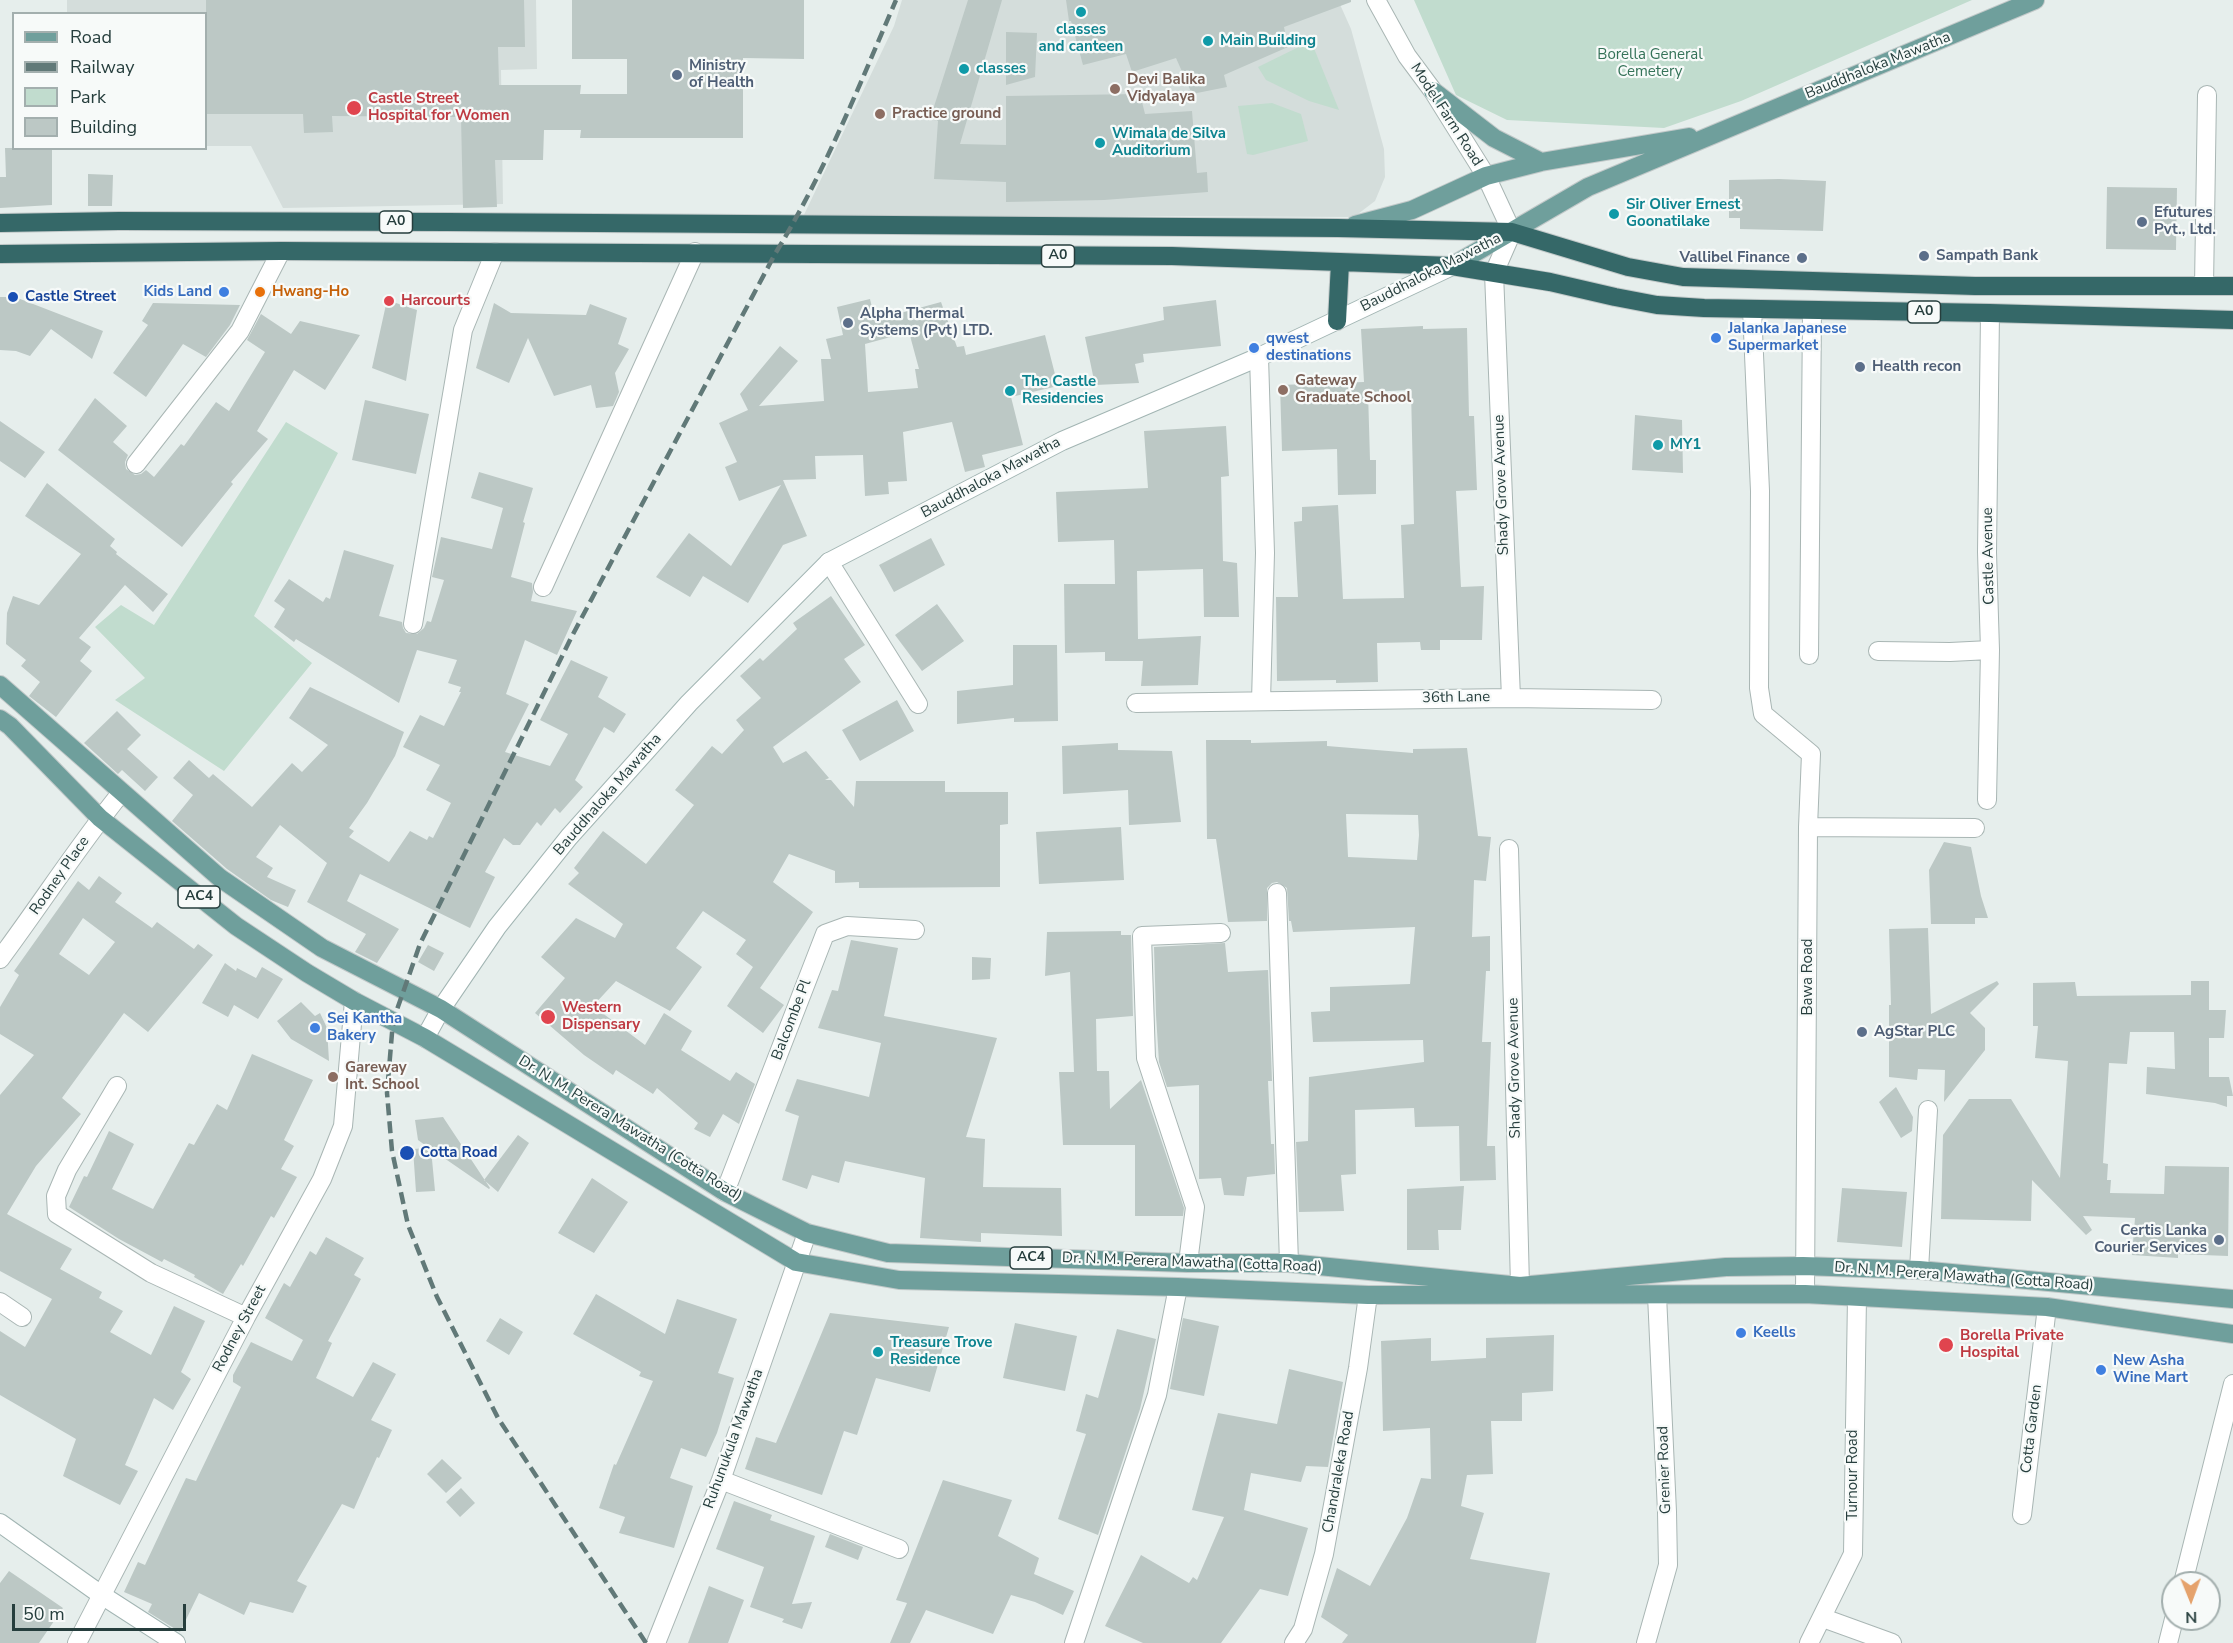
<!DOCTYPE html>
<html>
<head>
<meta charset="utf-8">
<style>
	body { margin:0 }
	#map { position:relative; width:2233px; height:1643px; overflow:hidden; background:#e6eeec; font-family:"Nunito Sans",sans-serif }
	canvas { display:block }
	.legend { position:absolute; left:12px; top:12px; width:195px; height:138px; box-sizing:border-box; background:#f7faf9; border:2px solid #a3afae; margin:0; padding:8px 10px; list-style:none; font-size:18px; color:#263e3d }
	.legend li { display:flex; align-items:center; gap:12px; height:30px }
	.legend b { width:30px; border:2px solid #a3afae }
	.north { position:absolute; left:2161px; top:1571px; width:60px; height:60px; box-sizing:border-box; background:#f7faf9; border:2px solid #a3afae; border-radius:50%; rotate:179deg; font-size:16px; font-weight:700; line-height:24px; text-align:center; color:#263e3d }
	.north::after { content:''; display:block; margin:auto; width:21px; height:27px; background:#e5a26c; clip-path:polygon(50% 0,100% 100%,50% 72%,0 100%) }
	.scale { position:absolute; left:12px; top:1604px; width:174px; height:27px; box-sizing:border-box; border:3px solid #263e3d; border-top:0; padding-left:8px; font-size:18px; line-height:21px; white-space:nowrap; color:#263e3d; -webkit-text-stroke:4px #f7faf9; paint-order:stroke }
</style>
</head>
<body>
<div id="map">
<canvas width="2233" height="1643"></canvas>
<ul class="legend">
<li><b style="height:8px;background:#6f9f9c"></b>Road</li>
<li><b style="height:8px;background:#617978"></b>Railway</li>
<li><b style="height:16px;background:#c1dcce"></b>Park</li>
<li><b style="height:16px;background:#bcc8c5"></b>Building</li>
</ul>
<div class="north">N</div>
<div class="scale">50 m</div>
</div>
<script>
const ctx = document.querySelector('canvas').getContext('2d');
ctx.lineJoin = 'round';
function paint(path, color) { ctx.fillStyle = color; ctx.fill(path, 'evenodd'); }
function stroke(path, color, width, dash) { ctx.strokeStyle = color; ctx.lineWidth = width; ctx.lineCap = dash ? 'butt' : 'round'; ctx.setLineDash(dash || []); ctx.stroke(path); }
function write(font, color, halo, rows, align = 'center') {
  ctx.font = font + ' "Nunito Sans",sans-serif'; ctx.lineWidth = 4.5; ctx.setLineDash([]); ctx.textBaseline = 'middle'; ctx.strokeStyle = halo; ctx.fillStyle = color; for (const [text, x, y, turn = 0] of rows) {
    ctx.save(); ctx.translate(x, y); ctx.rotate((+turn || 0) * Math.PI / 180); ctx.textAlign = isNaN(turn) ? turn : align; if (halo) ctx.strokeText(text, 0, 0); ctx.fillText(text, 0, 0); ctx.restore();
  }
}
paint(new Path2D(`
	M67 0H536L537 69 501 70 503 204 283 208 251 146H206V14H67Z
	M902 0H1338L1351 29 1384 149 1385 177 1375 201 1354 217 1149 216 802 219 894 26Z`), '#d4dddb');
paint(new Path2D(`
	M1414 0H1972L1741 101 1664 128 1507 120 1456 95Z
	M1311 41 1339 110 1309 101 1266 80 1258 67Z
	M1272 103 1301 114 1308 141 1253 155 1247 154 1238 106Z
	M286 422 338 453 254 616 312 663 224 771 115 700 145 678 95 627 121 605 154 625Z`), '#c1dcce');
paint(new Path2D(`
	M206 0H524L525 47H498L499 85H581L580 94H627V59H572V0H804V59L743 58V138H580L581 130H544L543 160H495L497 207 463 208 461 117 332 116 333 132 304 133 303 114H206Z
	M968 0H1002L960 144 1006 145V96L1140 94 1145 114 1192 111 1197 173 1207 172 1208 192 1104 200 1006 202V182L934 179 938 121 930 119Z
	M1066 0H1351V2L1284 27 1288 47 1224 75 1227 87 1192 94 1176 58 1132 72 1126 54 1083 65 1071 21H1069Z
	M1006 32 1037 33 1035 77 1006 85Z
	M5 148H52V205L0 208V177H6Z
	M88 174 113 175 112 206H88Z
	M1779 179 1826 181 1823 231 1740 229V218H1729V180Z
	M2107 187 2177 188 2176 250 2106 249Z
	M0 297H15L103 331 92 359 51 329 30 356 16 351 0 350Z
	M870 299 875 320 941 302 957 347 964 346 966 355 1045 335 1058 386 1011 397 1023 445 982 455 985 467 965 472 952 422 903 432 907 481 888 482 889 494 865 496 863 455 815 456 816 479 783 480 807 536 783 545 748 603 703 576 690 597 656 577 689 533 731 566 781 485 739 501 725 467 737 462 719 423 748 410 740 394 780 346 798 361 759 406 824 401 821 359H831L826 339 843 335 837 307ZM909 332 919 369H915L918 388 868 392 865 344Z
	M387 300 417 310 406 381 372 368Z
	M1216 300 1221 346 1143 354 1144 362 1135 364 1139 383 1095 385 1085 337 1164 320 1163 307Z
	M153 303 240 305 230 325 206 357 183 344 146 397 113 373 148 325 142 321Z
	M494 303 511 313 586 315 590 304 627 318 618 344 629 349 615 373 619 392 613 406 596 408 591 385 554 396 528 338 509 383 476 368Z
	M261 314 291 334 300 321 360 335 325 390 294 370 257 431 268 439 231 482 233 484 182 547 58 450 95 398 127 426 113 442 128 455 125 462 126 469 135 475 141 474 146 470 154 477 181 444 184 446 216 402 229 411 265 352 247 340Z
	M1423 326V329L1467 328 1469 416H1474L1477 490 1456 491 1461 587 1484 586 1482 640H1440V650H1421L1420 642 1377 643 1378 682 1336 683V680L1277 681 1276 597H1298L1294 522 1302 521V507L1338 505 1343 599 1404 598 1401 525 1414 524 1411 390 1368 392 1370 460H1376V494L1338 495 1337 449 1282 451 1280 385 1364 382 1361 329Z
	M365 400 429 414 416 474 352 460Z
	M1635 415 1682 420 1683 473 1632 470Z
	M0 421 45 452 25 478 0 461Z
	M1226 426 1229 476 1221 477 1223 561 1237 563 1239 617H1204L1203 569 1137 571 1138 639 1201 636 1198 685 1141 686 1143 661H1105V652L1065 653 1064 584H1115L1114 540 1058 542 1056 492 1148 488 1144 431Z
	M479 472 533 488 523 522 525 523 511 577 532 583 533 592 531 601 577 611 557 655 525 640 506 694 529 704 505 752 550 766 568 734 540 720 571 660 608 677 598 697 626 714 614 733 604 727 575 780 583 787 560 813 555 808 541 826 537 822 520 845H513L504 838 485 872 495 877 470 928 360 874 347 901 399 929 377 963 355 952 366 934 307 902 327 863 280 825 256 857 273 868 267 877 296 890 288 907 271 900 227 869 172 821 193 795 173 778 189 760 209 778 213 774 252 807 292 763 302 772 328 745 289 718 310 687 404 732 395 756 367 803 349 828 354 831 349 837 389 862 410 831 427 840 429 836 433 838 451 803 426 790 440 765 403 747 420 715 444 726 461 692H459L461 687 448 683 457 660 417 650 399 703 296 639 294 642 274 627 285 609 274 601 289 579 323 602 326 597 330 599 344 550 394 565 379 616 402 622 403 628 406 633 417 634 424 628 427 621 431 622 444 580 432 577 441 537 492 549 503 508 471 498Z
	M47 483 115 539 110 546 117 552 116 554 168 594 153 612 125 585 79 638 91 647 80 661 92 671 56 717 29 696 40 682 21 666 26 660 6 644 7 613 13 596 39 605 81 554 25 516Z
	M931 538 945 565 894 592 879 565Z
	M831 596 865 645 844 659 861 682 773 747 783 763 806 751 829 778 825 780H831L854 807 856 781H945V792H1008V824L1000 825V887L859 888V882L835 883V871L789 854 773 882 813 912 760 988 784 1005 763 1033 727 1006 753 967 736 954 746 940 703 911 676 948 702 967 670 1011 616 981 593 1006 645 1045 664 1013 692 1031 681 1050 730 1081 736 1072 755 1084 739 1124 723 1114 710 1137 694 1129 698 1123 657 1088 653 1094 616 1070 613 1075 584 1055 535 1013 565 978 541 957 576 918 615 938 623 924 568 884 579 873 574 868 603 831 646 864 694 805 675 790 712 746 722 754 744 730 736 720 761 698 740 676 760 658 763 661 797 629 793 623Z
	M937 604 964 641 922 671 895 635Z
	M1013 645H1057L1058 721 1014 722V718L957 724V691L1013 685Z
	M897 700 914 731 860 761 842 730Z
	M117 711 141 735 127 749 158 777 145 791 122 770 118 774 84 743Z
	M1206 740H1251V743L1327 741V746L1413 753V749L1467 748 1478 836 1491 837 1486 881 1474 880 1472 937 1490 936V971H1486L1482 1042H1491L1487 1146H1495L1496 1180 1460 1181 1459 1126 1415 1127 1414 1108 1355 1110 1356 1174 1341 1175 1344 1211 1299 1212 1296 1142 1308 1141 1309 1077 1424 1062 1423 1040 1313 1042 1311 1012 1330 1011V987L1410 984 1415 927 1293 932 1291 921H1289L1287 888 1277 882 1272 883 1267 888V921L1228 922 1216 839H1207ZM1346 814 1418 815 1419 835 1417 860 1348 857Z
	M1118 743V750L1172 751 1181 822 1129 825 1128 790 1063 794 1062 746Z
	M1121 827 1124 880 1039 884 1036 832Z
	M1944 842 1971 847 1981 896 1988 918H1975V924H1931L1929 870Z
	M99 876 122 893 115 902 152 928 157 922 194 949 198 944 213 955 148 1032 124 1013 62 1098 81 1114 36 1166 7 1214 72 1249 60 1269 102 1292 99 1298 123 1311 110 1332 151 1355 174 1306 205 1321 181 1372 191 1379 173 1410 154 1398 125 1465 138 1471 120 1505 63 1476 76 1439 0 1395V1331L25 1347 52 1299 0 1271V1095L34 1055 0 1034V1007L19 975 14 971 78 881 89 890ZM83 918 115 942 89 975 59 954Z
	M1928 928 1931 1014 1997 981 1999 984 1970 1013 1985 1028V1050L1944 1102 1945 1070 1918 1069 1917 1080 1889 1077V1005H1891L1889 929Z
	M1121 931V935H1131L1133 1016 1096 1019 1097 1071H1109L1110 1109 1141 1080 1184 1208 1183 1216H1135V1145H1063L1059 1072H1074L1070 972 1045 976 1047 932Z
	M851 940 898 948 884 1016 997 1038 966 1137 985 1139 983 1187 1061 1188 1062 1236 981 1233V1242L920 1238 925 1178 845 1161 839 1183 812 1175 807 1189 782 1180 799 1116 785 1111 797 1079 869 1097 881 1043 818 1028 832 990 838 991Z
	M1225 943 1228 972 1268 970 1272 1081H1268L1271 1144H1274L1275 1174 1247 1177 1244 1196 1224 1195 1221 1178 1199 1179V1085L1167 1087 1159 1062 1156 1015 1154 947Z
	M428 945 444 953 434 971 418 962Z
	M972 957 991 958 990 979 972 980Z
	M225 963 236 971 237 968 256 978 262 967 283 979 258 1019 234 1005 228 1017 202 1003Z
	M2191 981H2209V1010H2226L2224 1038H2209V1077H2229L2233 1096H2227V1107L2215 1103 2146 1094 2147 1067 2175 1069 2174 1032H2130L2127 1064 2109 1063 2103 1163 2108 1164 2107 1180H2111L2110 1193 2164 1194 2165 1166 2229 1167 2228 1256 2178 1254V1258L2132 1255 2135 1218 2083 1216 2092 1230 2086 1235 2032 1180 2031 1221 1941 1219 1943 1135 1969 1099H2011L2060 1178 2068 1061 2035 1058 2038 1026H2033V983L2075 982 2077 996 2191 995Z
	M301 1002 315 1016 320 1013 327 1028 329 1061 291 1039 277 1021Z
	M252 1054 313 1080 284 1140 294 1146 281 1169 297 1177 274 1218 271 1216 243 1266 241 1264 223 1294 194 1277 195 1275 164 1259 162 1262 119 1239 69 1207 84 1176 87 1177 109 1131 134 1144 112 1189 153 1209 189 1143 194 1145 217 1104 227 1110Z
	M1896 1087 1913 1117 1912 1131 1901 1138 1879 1102Z
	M443 1117 490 1188 489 1189 431 1149 435 1191 416 1192 413 1149 429 1148 418 1140 415 1120Z
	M518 1135 529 1143 498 1192 484 1180Z
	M592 1178 628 1202 594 1253 558 1233Z
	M1464 1186 1461 1230H1438L1439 1250H1407V1189Z
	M1842 1188 1907 1192 1902 1247 1837 1242Z
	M326 1237 364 1258 354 1275 361 1279 328 1341 332 1343 316 1378 353 1397 373 1362 396 1374 371 1420 392 1430 379 1458 377 1457 354 1509 342 1504 297 1581 307 1586 293 1613 250 1602 244 1615 199 1593 180 1632 148 1612 152 1604 124 1592 138 1562 145 1565 186 1478 196 1481 241 1387 233 1382V1375L251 1342 292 1361 303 1340 265 1318 284 1283 290 1287 310 1251 316 1255Z
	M596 1294 665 1334 677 1299 737 1319 718 1373 734 1378 717 1433 706 1457 681 1448 670 1478 693 1486 674 1548 619 1533 625 1517 599 1508 614 1464 616 1465 653 1381 639 1376 641 1372 573 1334Z
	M830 1313 949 1327 930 1392 876 1378 857 1435 844 1431 822 1495 745 1469 756 1437 776 1443Z
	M500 1318 523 1332 509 1355 486 1341Z
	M1183 1318 1219 1326 1204 1396 1170 1389Z
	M1015 1323 1077 1336 1065 1391 1003 1378Z
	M1117 1329 1156 1339 1140 1409 1098 1535 1058 1519 1086 1434 1076 1431 1086 1394 1098 1398Z
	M1554 1335 1553 1391 1522 1393V1421H1491L1493 1474 1467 1475 1461 1506 1484 1513 1470 1559 1550 1573 1536 1643H1342L1348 1635 1321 1617 1337 1568 1370 1586 1407 1518 1421 1478 1431 1479 1430 1428 1383 1431 1381 1341 1431 1338V1361L1486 1358V1338Z
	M1289 1369 1343 1382 1328 1467 1306 1466 1301 1482 1251 1473 1244 1510 1308 1528 1288 1596 1260 1589 1221 1643H1143L1105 1626 1141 1555 1189 1583 1193 1577 1197 1580 1224 1517 1192 1510 1218 1413 1277 1424Z
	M442 1459 462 1478 446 1493 427 1474Z
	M943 1480 1012 1500 998 1536 1039 1558 1034 1574 1074 1591 1063 1615 1035 1602 1011 1595 993 1634 926 1610 910 1643H890L907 1603 896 1600Z
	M461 1488 475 1503 460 1517 446 1502Z
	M734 1501 772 1515 770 1520 815 1536 792 1604 812 1602 802 1629 782 1622 784 1619 750 1607 764 1567 716 1549Z
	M830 1534 863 1547 858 1560 825 1547Z
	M9 1571 63 1608 39 1643H0V1583Z
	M709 1586 744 1600 728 1643H688Z`), '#bcc8c5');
const street = new Path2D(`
	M1376 0 1407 56 1433 91 1486 176 1512 232 1494 273 1511 698
	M2204 286 2207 95
	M1752 309 1760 491 1759 688 1763 714 1811 754 1808 827
	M1259 357 1265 553 1261 701
	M136 464 240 331 281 251
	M829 562 918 704
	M543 587 695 252
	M413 624 463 330 495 252
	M1878 651 1950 652 1990 650
	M1809 655 1812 311
	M1136 703 1511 698 1652 700
	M1987 800 1990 650 1987 552 1990 313
	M1509 849 1520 1286
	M1277 893 1289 1263
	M0 959C41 904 78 846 121 793
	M117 1086 67 1170 56 1196 57 1214 151 1273 246 1317
	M725 1192 825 934 847 926 915 930
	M1188 1263 1195 1207 1146 1058 1142 936 1221 933
	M1919 1270 1928 1110
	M1805 1294 1808 827 1975 828
	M0 1302 22 1317
	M721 1480 899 1549
	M2022 1515 2047 1307
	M2183 1583 2233 1384
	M1823 1618 1892 1643
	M77 1643 246 1317 322 1179 343 1126 354 1001
	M656 1643 721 1480 807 1233
	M1074 1643 1157 1395 1178 1287
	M1294 1643 1303 1629 1324 1554 1358 1368 1368 1295
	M1646 1643 1668 1565 1667 1512 1657 1295
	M1809 1643 1853 1554 1857 1297
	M2168 1643 2174 1619`);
const secondary = new Path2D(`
	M425 1038 441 1009 497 927 569 837 689 703 829 562 1062 441 1259 357 1452 266
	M0 1523 100 1594 176 1643`);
const primary = new Path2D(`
	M1433 91 1494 138 1541 162
	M1355 225 1412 210 1486 176 1541 162 1689 137
	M1452 266 1588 187 2035 0
	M0 685 220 878 322 948 441 1009 725 1192 807 1233 888 1253 1188 1263H1289L1520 1286 1726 1267 1803 1266 1919 1270 2233 1299
	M0 719 10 726 100 818 236 926 307 973 354 1001 425 1038 796 1262 899 1280 1178 1287 1368 1295 1805 1294 2047 1307 2233 1334`);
const highway = new Path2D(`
	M0 223 119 221 448 222 1338 228 1512 232 1628 267 1683 277 1975 286H2233
	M0 254 281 251 1172 256 1452 266 1550 282 1615 297 1657 305 1704 308 1990 313 2233 320
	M1337 321 1340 263`);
stroke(street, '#a9b6b4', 20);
stroke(secondary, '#a2b5b3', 20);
stroke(primary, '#c2c9c9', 20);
stroke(highway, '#c2c9c9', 20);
stroke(street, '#fff', 18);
stroke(secondary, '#fff', 18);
stroke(primary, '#6f9f9c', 18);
stroke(highway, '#356868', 18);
stroke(new Path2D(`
	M646 1643 498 1418 437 1297 408 1225 392 1151 387 1093 393 1021 420 944 572 636 775 254C824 174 859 86 896 0`), '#617978', 4.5, [12, 6]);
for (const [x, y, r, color] of [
	[1081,12,6,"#0f9aa8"],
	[1208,41,6,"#0f9aa8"],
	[964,69,6,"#0f9aa8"],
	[677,75,6,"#5c6f8a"],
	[1115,89,6,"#8d6e63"],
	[354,108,8,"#e0444e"],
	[880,114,6,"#8d6e63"],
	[1100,143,6,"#0f9aa8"],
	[1614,214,6,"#0f9aa8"],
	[2142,222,6,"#5c6f8a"],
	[1924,256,6,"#5c6f8a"],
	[1802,258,6,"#5c6f8a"],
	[224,292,6,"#3f7fe0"],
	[260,292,6,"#e8710a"],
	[13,297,6,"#1a4fb4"],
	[389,301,6,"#e0444e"],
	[848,323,6,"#5c6f8a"],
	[1716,338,6,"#3f7fe0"],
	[1254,348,6,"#3f7fe0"],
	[1860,367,6,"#5c6f8a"],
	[1283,390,6,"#8d6e63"],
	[1010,391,6,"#0f9aa8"],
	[1658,445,6,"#0f9aa8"],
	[548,1017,8,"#e0444e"],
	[315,1028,6,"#3f7fe0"],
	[1862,1032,6,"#5c6f8a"],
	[333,1077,6,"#8d6e63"],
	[407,1153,8,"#1a4fb4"],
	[2219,1240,6,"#5c6f8a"],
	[1741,1333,6,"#3f7fe0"],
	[1946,1345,8,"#e0444e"],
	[878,1352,6,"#0f9aa8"],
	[2101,1370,6,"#3f7fe0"]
]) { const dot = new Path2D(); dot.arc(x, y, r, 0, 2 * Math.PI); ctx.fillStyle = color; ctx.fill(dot); stroke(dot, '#f7faf9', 2); }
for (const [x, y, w] of [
	[396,222,33],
	[1058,256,33],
	[1924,312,33],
	[199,897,42],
	[1031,1258,42]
]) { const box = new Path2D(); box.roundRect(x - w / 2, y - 11, w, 22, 4.5); ctx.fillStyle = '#f7faf9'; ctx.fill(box); stroke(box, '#263e3d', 1.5); }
write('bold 14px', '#263e3d', null, [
	["A0",396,222],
	["A0",1058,256],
	["A0",1924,312],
	["AC4",199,897],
	["AC4",1031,1258]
]);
write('bold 15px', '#0d838f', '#f7faf9', [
	["classes",1081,30,"center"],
	["and canteen",1081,47,"center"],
	["Main Building",1220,41],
	["classes",976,69],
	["Wimala de Silva",1112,134],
	["Auditorium",1112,151],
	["Sir Oliver Ernest",1626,205],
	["Goonatilake",1626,222],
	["The Castle",1022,382],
	["Residencies",1022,399],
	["MY1",1670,445],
	["Treasure Trove",890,1343],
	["Residence",890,1360]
], 'left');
write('15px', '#347258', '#f7faf9', [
	["Borella General",1650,55],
	["Cemetery",1650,72]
]);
write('bold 15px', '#4e5e75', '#f7faf9', [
	["Ministry",689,66],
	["of Health",689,83],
	["Efutures",2154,213],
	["Pvt., Ltd.",2154,230],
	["Sampath Bank",1936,256],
	["Vallibel Finance",1790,258,"right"],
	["Alpha Thermal",860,314],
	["Systems (Pvt) LTD.",860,331],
	["Health recon",1872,367],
	["AgStar PLC",1874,1032],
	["Certis Lanka",2207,1231,"right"],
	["Courier Services",2207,1248,"right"]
], 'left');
write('15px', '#263e3d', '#f7faf9', [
	["Bauddhaloka Mawatha",1878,66,-22],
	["Model Farm Road",1446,115,57],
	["Bauddhaloka Mawatha",1431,273,-27],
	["Bauddhaloka Mawatha",991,478,-28],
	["Shady Grove Avenue",1502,485,-92],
	["Castle Avenue",1989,556,-91],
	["36th Lane",1456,698,-1],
	["Bauddhaloka Mawatha",608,795,-49],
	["Rodney Place",60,876,-55],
	["Bawa Road",1808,977,-90],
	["Balcombe Pl",792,1020,-69],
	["Shady Grove Avenue",1515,1068,-91],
	["Dr. N. M. Perera Mawatha (Cotta Road)",630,1129,32],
	["Dr. N. M. Perera Mawatha (Cotta Road)",1192,1263,2],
	["Dr. N. M. Perera Mawatha (Cotta Road)",1964,1277,4],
	["Rodney Street",240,1329,-62],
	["Cotta Garden",2032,1429,-83],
	["Ruhunukula Mawatha",734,1439,-70],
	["Grenier Road",1665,1470,-92],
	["Chandraleka Road",1339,1472,-80],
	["Turnour Road",1853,1475,-90]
]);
write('bold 15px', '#785e54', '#f7faf9', [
	["Devi Balika",1127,80],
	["Vidyalaya",1127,97],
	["Practice ground",892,114],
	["Gateway",1295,381],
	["Graduate School",1295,398],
	["Gareway",345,1068],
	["Int. School",345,1085]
], 'left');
write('bold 15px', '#be3a42', '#f7faf9', [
	["Castle Street",368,99],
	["Hospital for Women",368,116],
	["Harcourts",401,301],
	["Western",562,1008],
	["Dispensary",562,1025],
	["Borella Private",1960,1336],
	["Hospital",1960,1353]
], 'left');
write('bold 15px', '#366cbe', '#f7faf9', [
	["Kids Land",212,292,"right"],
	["Jalanka Japanese",1728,329],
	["Supermarket",1728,346],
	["qwest",1266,339],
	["destinations",1266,356],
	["Sei Kantha",327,1019],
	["Bakery",327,1036],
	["Keells",1753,1333],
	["New Asha",2113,1361],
	["Wine Mart",2113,1378]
], 'left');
write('bold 15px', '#c56008', '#f7faf9', [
	["Hwang-Ho",272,292]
], 'left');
write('bold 15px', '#164399', '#f7faf9', [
	["Castle Street",25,297],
	["Cotta Road",420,1153]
], 'left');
</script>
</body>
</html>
